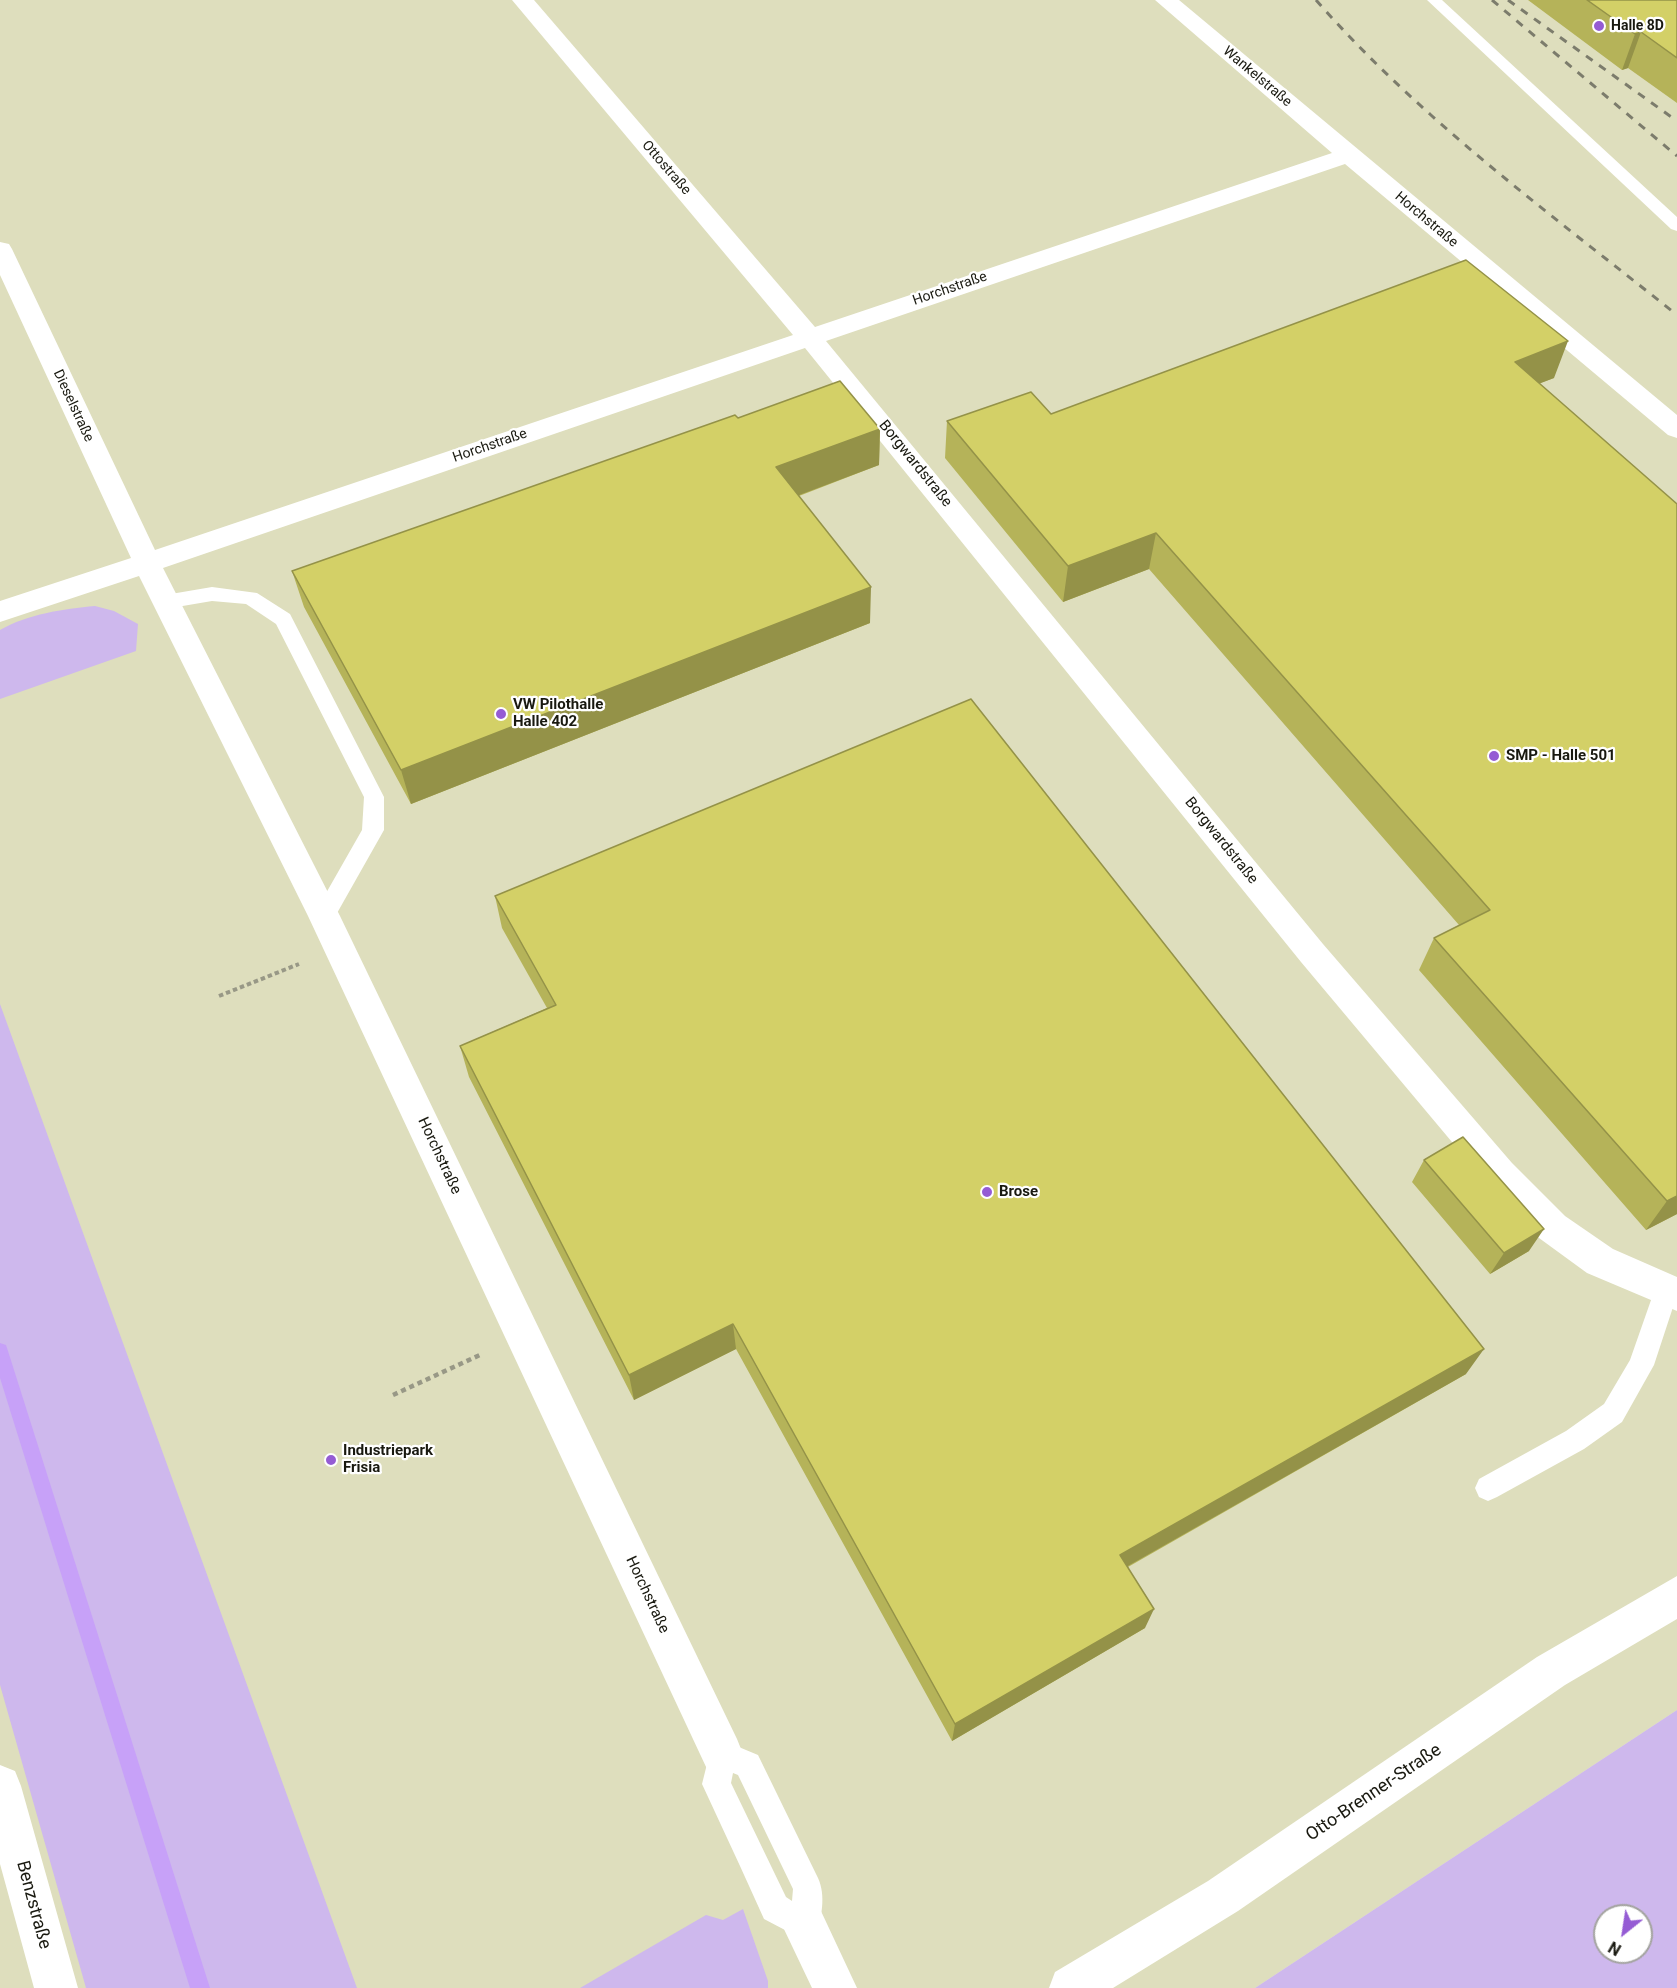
<!DOCTYPE html>
<html>
<head>
<meta charset="utf-8">
<style>
	body { margin:0 }
	#map { position:relative; width:1677px; height:1988px; overflow:hidden; background:#e8e9d0; font-family:Roboto,sans-serif }
	canvas { display:block }
	.north { position:absolute; left:1593px; top:1904px; width:60px; height:60px; box-sizing:border-box; background:#fff; border:2px solid #a3a39f; border-radius:50%; rotate:210deg; font-size:16px; font-weight:700; line-height:24px; text-align:center; color:#191910 }
	.north::after { content:''; display:block; margin:auto; width:21px; height:27px; background:#955cd4; clip-path:polygon(50% 0,100% 100%,50% 72%,0 100%) }
</style>
</head>
<body>
<div id="map">
<canvas width="1677" height="1988"></canvas>
<div class="north">N</div>
</div>
<script>
const ctx = document.querySelector('canvas').getContext('2d');
ctx.lineJoin = 'round';
function paint(path, color) { ctx.fillStyle = color; ctx.fill(path, 'evenodd'); }
function stroke(path, color, width, dash) { ctx.strokeStyle = color; ctx.lineWidth = width; ctx.lineCap = dash ? 'butt' : 'round'; ctx.setLineDash(dash || []); ctx.stroke(path); }
function write(font, color, halo, rows, align = 'center') {
  ctx.font = font + ' Roboto,sans-serif'; ctx.lineWidth = 4.5; ctx.setLineDash([]); ctx.textBaseline = 'middle'; ctx.strokeStyle = halo; ctx.fillStyle = color; for (const [text, x, y, turn = 0] of rows) {
    ctx.save(); ctx.translate(x, y); ctx.rotate((+turn || 0) * Math.PI / 180); ctx.textAlign = isNaN(turn) ? turn : align; if (halo) ctx.strokeText(text, 0, 0); ctx.fillText(text, 0, 0); ctx.restore();
  }
}
paint(new Path2D(`
	M0 0H1677V1710L1255 1988H0Z`), '#dedebd');
paint(new Path2D(`
	M95 606 114 611 138 624 136 651 0 699V630C28 614 63 609 95 606Z
	M0 1004 357 1988H86L0 1685Z
	M1677 1710V1988H1255ZM1605 1916H1641V1952H1605Z
	M743 1909 768 1981V1988H580L706 1915 723 1920Z`), '#ceb8ed');
paint(new Path2D(`
	M0 1343 6 1345 8 1351 210 1988H190L0 1378Z`), '#c7a1f8');
stroke(new Path2D(`
	M219 996 299 964`), '#989886', 4, [4.5, 3]);
stroke(new Path2D(`
	M393 1395 482 1354`), '#989886', 4.5, [5, 4]);
paint(new Path2D(`
	M1427 0H1442L1677 217V231L1671 229Z
	M212 587 257 593 290 614 384 797V830L332 922 324 925 316 922 313 916 362 830 364 797 276 624 246 604 212 601 165 609 158 607 155 602 158 597 165 595Z
	M1666 1280 1675 1283 1677 1295 1654 1365 1622 1422 1584 1449 1497 1497 1488 1501 1479 1497 1475 1488 1479 1479 1566 1431 1604 1404 1630 1360 1657 1283Z
	M722 1740 758 1755 818 1878C826 1895 822 1919 815 1936L804 1940 764 1919 740 1866 702 1784 712 1744ZM733 1773 738 1775 793 1889 792 1901 786 1897 731 1783Z`), '#fff');
paint(new Path2D(`
	M512 0H534L815 327 1332 153 1155 0H1179L1677 415V438L1668 435 1345 164 826 341 1323 944 1512 1163 1565 1216 1613 1249 1677 1277V1311L1587 1273 1539 1238 1488 1185 1301 962 805 348 163 568 340 916 737 1739 743 1754 737 1769 722 1775 707 1769 308 916 139 576 0 622V601L131 558 0 275V242L9 244 12 249 155 550 793 335Z
	M1677 1576V1619L1565 1685 1238 1911 1113 1988H1049L1055 1972 1208 1881 1537 1657Z
	M0 1765 15 1771 21 1786 78 1988H34L0 1864Z
	M804 1903 820 1909 857 1988H812L782 1925 788 1909Z`), '#fff');
stroke(new Path2D(`
	M1316 0C1422 121 1552 215 1677 315
	M1492 0 1677 156
	M1508 0 1677 121`), '#7c7c6c', 3, [8, 8]);
paint(new Path2D(`
	M1528 0H1677V103L1628 68 1622 70Z
	M1554 378 1540 383 1677 1214 1646 1230 1419 970 1434 938 1459 925 1149 569 1063 602 945 458 947 421Z
	M880 429 879 465 799 496 870 623 411 804 304 607 292 571Z
	M495 896 1466 1374 1128 1567 1145 1628 952 1741 736 1349 634 1400 469 1077 460 1046 547 1008 502 928Z
	M1424 1160 1529 1251 1490 1274 1412 1182Z`), '#b5b359');
paint(new Path2D(`
	M1641 32 1628 68 1622 70 1635 34Z
	M1568 341 1554 378 1502 398 1515 362Z
	M880 429 879 465 778 503 776 467Z
	M1156 533 1149 569 1063 602 1068 566Z
	M871 587 870 623 411 804 401 770Z
	M1677 1196V1214L1646 1230 1667 1201Z
	M1544 1229 1529 1251 1490 1274 1504 1253Z
	M733 1324 736 1349 634 1400 629 1375Z
	M1484 1349 1466 1374 1112 1575 1120 1555Z
	M1154 1609 1145 1628 952 1741 955 1724Z`), '#949248');
const building = new Path2D(`
	M1587 0H1677V58L1641 32 1635 34Z
	M1466 260 1568 341 1515 362 1677 504V1196L1667 1201 1434 938 1490 910 1156 533 1068 566 947 421 1031 392 1051 414Z
	M840 381 880 429 776 467 871 587 401 770 292 571 735 415 738 418Z
	M971 699 1484 1349 1120 1555 1154 1609 955 1724 733 1324 629 1375 460 1046 556 1005 495 896Z
	M1463 1137 1544 1229 1504 1253 1424 1160Z`);
paint(building, '#d3d067');
stroke(building, '#949248', 1.5);
for (const [x, y, r, color] of [
	[1599,26,6,"#955cd4"],
	[501,714,6,"#955cd4"],
	[1494,756,6,"#955cd4"],
	[987,1192,6,"#955cd4"],
	[331,1460,6,"#955cd4"]
]) { const dot = new Path2D(); dot.arc(x, y, r, 0, 2 * Math.PI); ctx.fillStyle = color; ctx.fill(dot); stroke(dot, '#fff', 2); }
write('bold 14px', '#191910', '#fff', [
	["Halle 8D",1611,26]
], 'left');
write('14px', '#191910', '#fff', [
	["Wankelstraße",1257,77,40],
	["Ottostraße",666,168,49],
	["Horchstraße",1426,220,40],
	["Horchstraße",950,289,-19],
	["Dieselstraße",73,406,65],
	["Horchstraße",490,446,-19]
]);
write('15px', '#191910', '#fff', [
	["Borgwardstraße",915,464,51],
	["Borgwardstraße",1221,841,51],
	["Horchstraße",439,1156,65],
	["Horchstraße",647,1595,65]
]);
write('bold 15px', '#191910', '#fff', [
	["VW Pilothalle",513,705],
	["Halle 402",513,722],
	["SMP - Halle 501",1506,756],
	["Brose",999,1192],
	["Industriepark",343,1451],
	["Frisia",343,1468]
], 'left');
write('18px', '#191910', '#fff', [
	["Otto-Brenner-Straße",1374,1793,-34],
	["Benzstraße",33,1905,75]
]);
</script>
</body>
</html>
